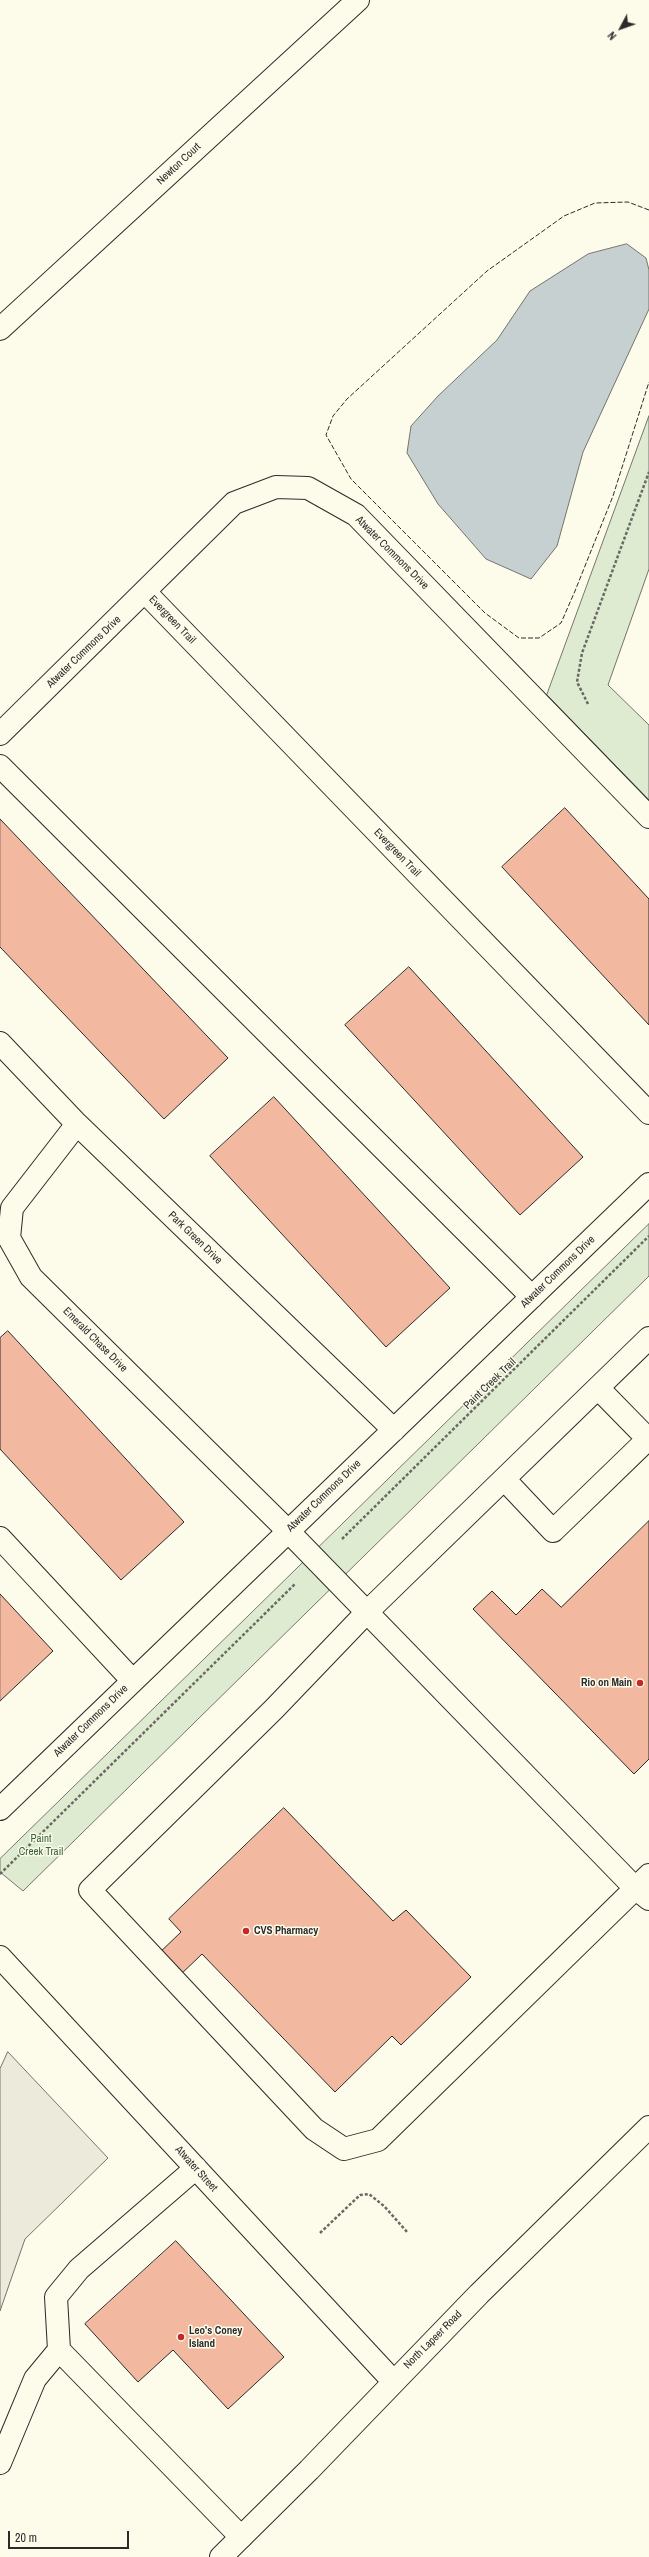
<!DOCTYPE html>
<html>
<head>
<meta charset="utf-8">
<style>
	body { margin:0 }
	#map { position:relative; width:649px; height:2557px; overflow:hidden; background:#fdfbea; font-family:"Archivo Narrow",sans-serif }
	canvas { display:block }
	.north { position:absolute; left:601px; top:8px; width:40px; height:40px; -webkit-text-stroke:3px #fdfbea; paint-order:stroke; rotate:229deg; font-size:11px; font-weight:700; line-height:16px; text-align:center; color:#2b2b2b }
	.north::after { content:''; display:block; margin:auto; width:14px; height:18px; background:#2b2b2b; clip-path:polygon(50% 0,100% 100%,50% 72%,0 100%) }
	.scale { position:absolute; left:8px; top:2531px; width:121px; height:18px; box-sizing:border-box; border:2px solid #2b2b2b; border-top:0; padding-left:5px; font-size:12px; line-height:14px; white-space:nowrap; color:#2b2b2b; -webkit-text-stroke:3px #fdfbea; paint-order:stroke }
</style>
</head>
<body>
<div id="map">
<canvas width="649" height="2557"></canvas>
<div class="north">N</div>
<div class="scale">20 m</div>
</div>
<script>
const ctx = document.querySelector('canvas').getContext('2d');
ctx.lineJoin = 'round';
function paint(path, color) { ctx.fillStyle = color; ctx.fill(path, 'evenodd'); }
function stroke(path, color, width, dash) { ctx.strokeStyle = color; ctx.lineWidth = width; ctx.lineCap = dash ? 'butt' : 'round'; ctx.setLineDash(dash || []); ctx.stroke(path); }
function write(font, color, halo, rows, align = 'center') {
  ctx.font = font + ' "Archivo Narrow",sans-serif'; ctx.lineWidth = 3; ctx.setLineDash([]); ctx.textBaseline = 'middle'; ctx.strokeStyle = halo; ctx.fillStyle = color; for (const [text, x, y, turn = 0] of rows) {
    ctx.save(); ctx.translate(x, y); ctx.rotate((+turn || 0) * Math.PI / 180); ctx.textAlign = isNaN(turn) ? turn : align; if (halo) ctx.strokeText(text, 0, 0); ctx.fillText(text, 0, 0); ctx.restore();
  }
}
const green = new Path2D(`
	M649 416V569L608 685 649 725V800L547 695Z
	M649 1224V1276L23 1891 0 1872V1859Z`);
paint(green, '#deebd1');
stroke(green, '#74746e', 1);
const parking = new Path2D(`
	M8 2052 108 2158 25 2239 0 2311V2069Z`);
paint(parking, '#eceadb');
stroke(parking, '#74746e', 1);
const water = new Path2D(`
	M627 244 646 258 649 270V309L583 452 557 546 531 579 486 559 438 504 407 453 411 426 438 396 497 340 530 291 588 254Z`);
paint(water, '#c7d0d0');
stroke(water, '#74746e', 1);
const building = new Path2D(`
	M565 808 649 899V1025L502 867Z
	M0 819 228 1058 164 1119 0 947Z
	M409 967 583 1157 520 1215 345 1025Z
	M274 1097 450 1288 386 1347 210 1156Z
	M8 1331 184 1522 121 1580 0 1449V1338Z
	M649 1521V1759L634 1774 473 1609 492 1591 516 1615 542 1589 561 1607Z
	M0 1594 53 1651 0 1701Z
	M284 1808 393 1921 406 1910 471 1977 401 2045 392 2036 335 2092 202 1954 176 1979 155 1957 181 1932 169 1919Z
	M176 2241 284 2357 228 2409 173 2350 138 2382 85 2324Z`);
paint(building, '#f2b8a0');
stroke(building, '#2b2b2b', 1);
const minor = new Path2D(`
	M0 329 358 0
	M145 592 649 1113
	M0 734 234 503 276 487 308 488 356 515 649 817
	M0 766 532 1297
	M0 1043 77 1124 394 1430
	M77 1124 12 1208 9 1238 31 1277 288 1531 635 1888 649 1899
	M649 1338 367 1612 274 1709 90 1890 314 2129 344 2149 378 2140 649 1875
	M505 1480 553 1531 648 1439 598 1388
	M0 1538 133 1681
	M0 1809 649 1184
	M0 1957 393 2381
	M196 2168 79 2269 56 2297 59 2350 241 2537
	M0 2463 35 2379 59 2350`);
const major = new Path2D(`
	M221 2557 309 2470 479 2294 649 2127`);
stroke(minor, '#2b2b2b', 24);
stroke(major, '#2b2b2b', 24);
stroke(new Path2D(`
	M588 704 577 682 582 653 649 472
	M342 1539 649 1236
	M0 1874 295 1584
	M320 2233 360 2195 369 2194 384 2206 408 2233`), '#6a6964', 2.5, [3, 2]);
stroke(minor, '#fdfbea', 22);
stroke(major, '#fdfbea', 22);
stroke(new Path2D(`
	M649 210 628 202 595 203 564 216 487 271 347 399 333 416 326 435 351 479 485 613 519 638H539L561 623 575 591 613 496 649 382`), '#2b2b2b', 1, [5, 2]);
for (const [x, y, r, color] of [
	[640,1683,4,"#c62828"],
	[246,1931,4,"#c62828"],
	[181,2337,4,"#c62828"]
]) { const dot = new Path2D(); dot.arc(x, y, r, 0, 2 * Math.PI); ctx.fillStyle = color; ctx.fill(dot); stroke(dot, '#fdfbea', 1.5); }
write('11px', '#2b2b2b', '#fdfbea', [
	["Newton Court",179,164,-43],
	["Atwater Commons Drive",392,553,45],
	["Evergreen Trail",172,620,46],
	["Atwater Commons Drive",84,652,-44],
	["Evergreen Trail",397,853,46],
	["Park Green Drive",195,1238,44],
	["Atwater Commons Drive",558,1272,-44],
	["Emerald Chase Drive",95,1340,45],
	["Paint Creek Trail",490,1384,-44],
	["Atwater Commons Drive",324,1496,-44],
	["Atwater Commons Drive",91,1721,-44],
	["Atwater Street",196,2169,48],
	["North Lapeer Road",433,2340,-45]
]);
write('bold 11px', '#2b2b2b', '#fdfbea', [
	["Rio on Main",632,1683,"right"],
	["CVS Pharmacy",254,1931],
	["Leo's Coney",189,2331],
	["Island",189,2344]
], 'left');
write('11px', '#34623c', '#fdfbea', [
	["Paint",41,1839],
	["Creek Trail",41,1852]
]);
</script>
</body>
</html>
